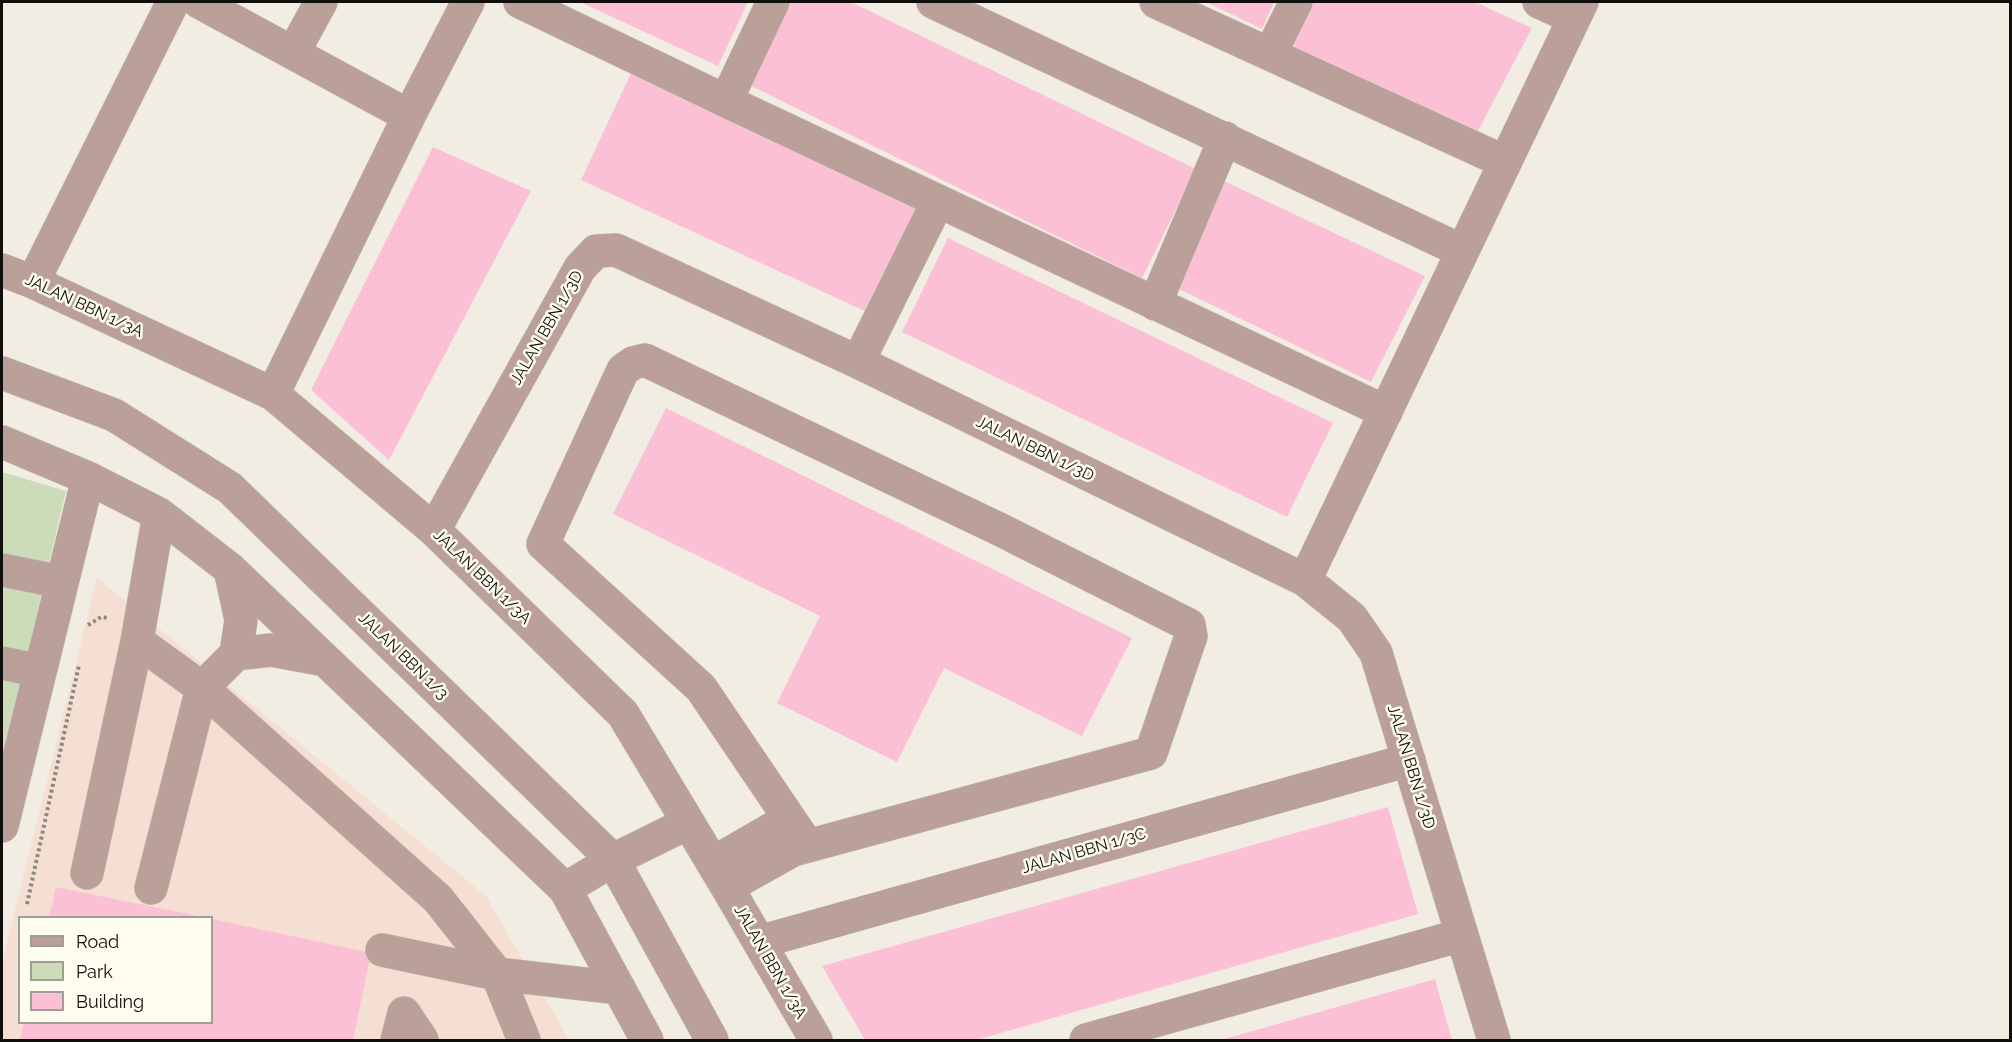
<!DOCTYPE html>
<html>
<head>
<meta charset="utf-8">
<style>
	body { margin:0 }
	#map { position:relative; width:2012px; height:1042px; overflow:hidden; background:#f1ede2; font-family:Raleway,sans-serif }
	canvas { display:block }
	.frame { position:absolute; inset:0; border:3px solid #100f0b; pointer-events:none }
	.legend { position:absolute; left:18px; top:916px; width:195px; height:108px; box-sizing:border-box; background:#fefbef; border:2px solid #9f9d94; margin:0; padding:8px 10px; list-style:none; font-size:18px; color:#100f0b }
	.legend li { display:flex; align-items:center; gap:12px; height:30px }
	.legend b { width:30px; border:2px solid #9f9d94 }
</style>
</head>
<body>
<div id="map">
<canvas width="2012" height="1042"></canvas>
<div class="frame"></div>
<ul class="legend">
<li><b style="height:8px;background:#bba099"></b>Road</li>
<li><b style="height:16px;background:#cddcb8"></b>Park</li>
<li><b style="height:16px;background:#fcc0d6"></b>Building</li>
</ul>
</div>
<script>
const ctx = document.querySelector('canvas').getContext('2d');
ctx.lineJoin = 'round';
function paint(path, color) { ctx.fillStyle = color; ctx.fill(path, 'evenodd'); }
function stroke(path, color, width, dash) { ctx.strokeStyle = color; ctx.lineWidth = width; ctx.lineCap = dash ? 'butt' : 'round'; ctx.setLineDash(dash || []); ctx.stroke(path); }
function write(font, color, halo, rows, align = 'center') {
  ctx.font = font + ' Raleway,sans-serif'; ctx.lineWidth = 5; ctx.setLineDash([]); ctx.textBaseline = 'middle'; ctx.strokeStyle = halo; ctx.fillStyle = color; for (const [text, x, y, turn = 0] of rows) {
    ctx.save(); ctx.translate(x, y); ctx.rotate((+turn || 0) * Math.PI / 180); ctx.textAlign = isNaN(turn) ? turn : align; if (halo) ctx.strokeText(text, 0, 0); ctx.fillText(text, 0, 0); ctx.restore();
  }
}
paint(new Path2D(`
	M97 578 486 896 569 1040H2V963ZM20 918H212V1022H20Z`), '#f5ded2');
paint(new Path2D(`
	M2 472 66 491 2 762Z`), '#cddcb8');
paint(new Path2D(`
	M580 2H748L718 66Z
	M783 2H851L1196 169 1142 278 743 82Z
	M1206 2H1274L1262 29Z
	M1308 2H1475L1532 28 1478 131 1286 43Z
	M631 73 919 206 869 313 581 180Z
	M433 147 531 191 389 460 311 390Z
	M1224 181 1425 276 1371 382 1175 287Z
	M948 238 1333 423 1287 517 902 332Z
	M666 408 1132 638 1082 736 944 668 897 762 777 703 820 616 613 514Z
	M1388 807 1418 914 976 1040H865L822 966Z
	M56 887 198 916V918H49Z
	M212 919 371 953 353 1040H20L24 1022H212Z
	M1435 979 1452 1040H1221Z`), '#fcc0d6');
const minor = new Path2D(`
	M199 2 409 116
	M520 2 726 101 1386 412
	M933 2 1462 251
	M1156 2 1505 162
	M1539 2 1574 18
	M293 53 321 2
	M1270 54 1296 2
	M726 101 773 2
	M2 270 33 282 273 394 434 530 623 714 727 887 816 1040
	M33 282 173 2
	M1155 304 1225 138
	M858 362 938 201
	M2 373 114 415 230 488 613 860 712 1040
	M273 394 409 116 468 2
	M2 442 88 478 159 514 230 569 565 889 647 1040
	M434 530 580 268 596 251 616 250 858 362 1305 580 1352 618 1376 653 1494 1040
	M2 570 62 582
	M1305 580 1582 2
	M137 641 202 688 438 899 497 974
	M236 654 271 650 325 660
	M2 663 40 671
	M2 826 88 478
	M713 863 789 819
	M87 873 137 641 159 514
	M727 887 793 850 1151 753 1191 636 1189 625 1001 530 645 360 633 363 623 370 543 544 701 688 808 846
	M151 888 202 688 236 654 241 620 230 569
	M565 889 613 860 688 823
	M759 942 1409 760
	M382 950 497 974
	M397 1040 404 1013 422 1040
	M524 1040 497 974 619 988
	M1086 1040 1462 935`);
stroke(minor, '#cdc9c0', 34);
stroke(new Path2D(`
	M88 625 101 617 108 618
	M27 904 79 665`), '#8b8880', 4, [3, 3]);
stroke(minor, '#bba099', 33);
write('16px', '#100f0b', '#fefbef', [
	["JALAN BBN 1/3A",84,306,25],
	["JALAN BBN 1/3D",547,328,-60],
	["JALAN BBN 1/3D",1035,449,26],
	["JALAN BBN 1/3A",482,577,44],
	["JALAN BBN 1/3",403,656,44],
	["JALAN BBN 1/3D",1411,767,73],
	["JALAN BBN 1/3C",1084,851,-16],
	["JALAN BBN 1/3A",770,962,60]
]);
</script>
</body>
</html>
